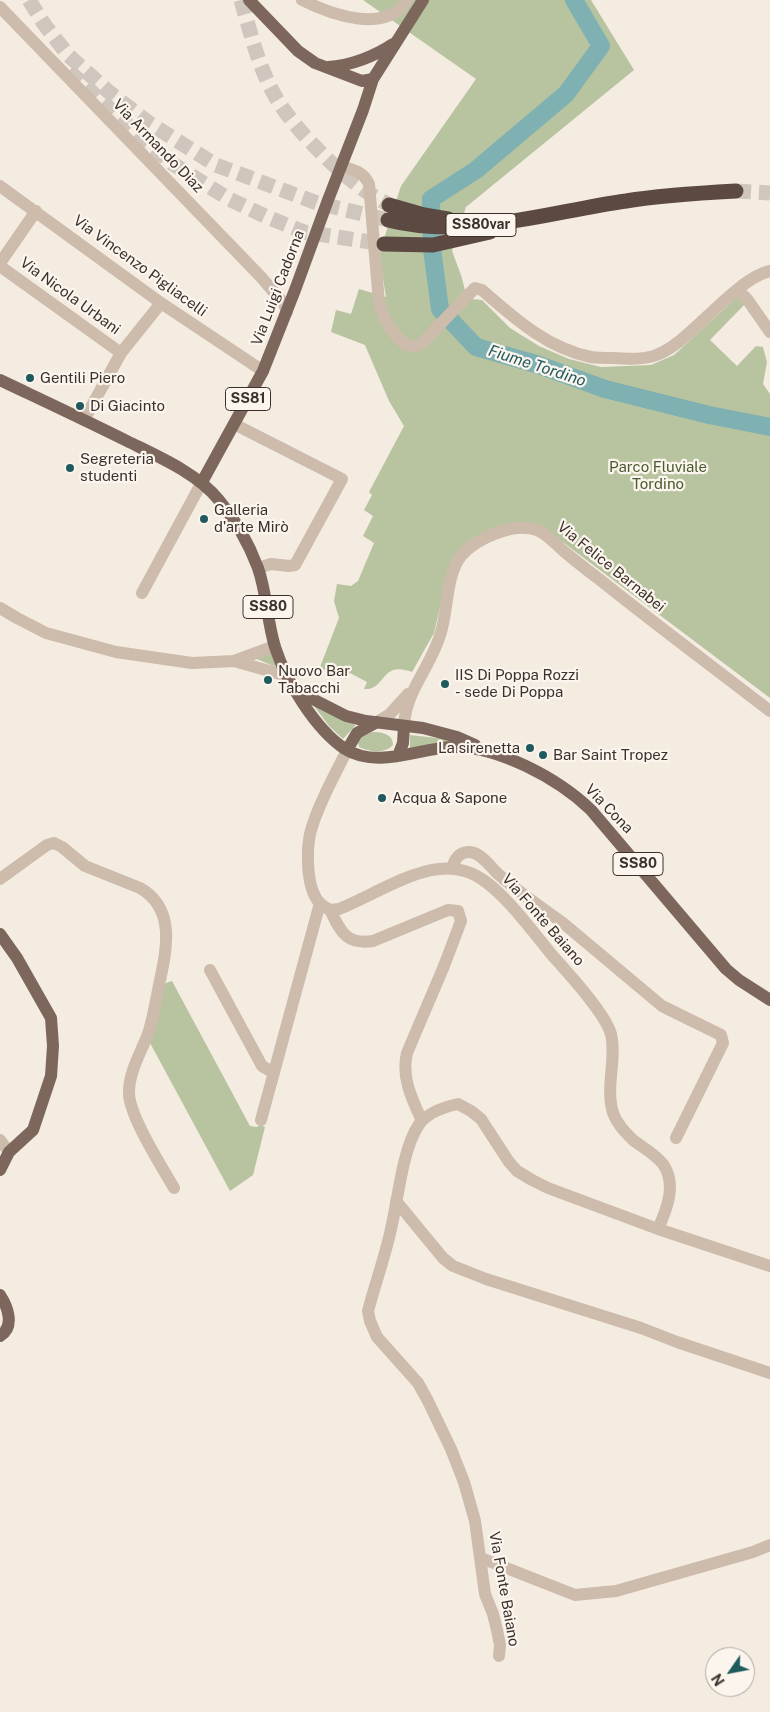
<!DOCTYPE html>
<html>
<head>
<meta charset="utf-8">
<style>
	body { margin:0 }
	#map { position:relative; width:770px; height:1712px; overflow:hidden; background:#f4ebe1; font-family:"Public Sans",sans-serif }
	canvas { display:block }
	.north { position:absolute; left:705px; top:1647px; width:50px; height:50px; box-sizing:border-box; background:#fbf5ee; border:1px solid #aea6a0; border-radius:50%; rotate:237deg; font-size:14px; font-weight:700; line-height:20px; text-align:center; color:#3b302b }
	.north::after { content:''; display:block; margin:auto; width:18px; height:22px; background:#1f5a5e; clip-path:polygon(50% 0,100% 100%,50% 72%,0 100%) }
</style>
</head>
<body>
<div id="map">
<canvas width="770" height="1712"></canvas>
<div class="north">N</div>
</div>
<script>
const ctx = document.querySelector('canvas').getContext('2d');
ctx.lineJoin = 'round';
function paint(path, color) { ctx.fillStyle = color; ctx.fill(path, 'evenodd'); }
function stroke(path, color, width, dash) { ctx.strokeStyle = color; ctx.lineWidth = width; ctx.lineCap = dash ? 'butt' : 'round'; ctx.setLineDash(dash || []); ctx.stroke(path); }
function write(font, color, halo, rows, align = 'center') {
  ctx.font = font + ' "Public Sans",sans-serif'; ctx.lineWidth = 4.5; ctx.setLineDash([]); ctx.textBaseline = 'middle'; ctx.strokeStyle = halo; ctx.fillStyle = color; for (const [text, x, y, turn = 0] of rows) {
    ctx.save(); ctx.translate(x, y); ctx.rotate((+turn || 0) * Math.PI / 180); ctx.textAlign = isNaN(turn) ? turn : align; if (halo) ctx.strokeText(text, 0, 0); ctx.fillText(text, 0, 0); ctx.restore();
  }
}
paint(new Path2D(`
	M363 0H591L634 70 466 207 452 251 461 275 465 290 472 299 482 300 510 328 539 346 569 359 601 367 651 365 674 355 737 297 745 304 710 340 737 366 756 346 763 347 767 362 763 384 770 394V698L552 534 530 523 476 537 441 603 434 633 412 672C380 660 386 691 364 689L367 682 350 673 346 679 328 668 326 671 320 667 339 618 334 601 337 584 351 586 358 581 374 543 363 536 373 516 364 510 372 495 369 492 404 426 389 401 365 345 331 332 336 310 351 314 359 289 386 297 383 279 380 251 401 186 476 79Z
	M271 652 276 667 252 657Z
	M311 702 355 725V726L343 739 329 726Z
	M372 732C382 732 393 734 393 745 385 754 369 752 359 747L358 742 361 737Z
	M410 735 464 741 410 748Z
	M172 981 250 1126 256 1127 261 1125 265 1127 253 1175 230 1191 149 1041 163 984Z`), '#b8c4a0');
stroke(new Path2D(`
	M574 0 601 46 566 94 476 170 431 199 432 249 440 309 476 347 536 364 605 389 709 415 770 427`), '#7fb0b2', 18);
stroke(new Path2D(`
	M29 0 44 24 68 55 109 92 149 123 216 165 317 203 388 220
	M241 0C251 34 259 70 278 101 295 129 333 167 360 187 369 194 379 199 389 205
	M69 71 145 141 173 164 229 199 267 217 304 232 384 244
	M736 191 770 193`), '#cfc6bd', 15, [15, 8]);
stroke(new Path2D(`
	M302 0C330 14 386 35 407 0
	M0 7 261 277 284 304 287 312
	M341 166C353 170 363 171 369 184L379 303C383 317 401 356 421 344L475 288 482 290C514 318 547 348 591 357 598 358 606 358 613 358 649 361 663 357 689 333 709 316 745 276 770 271
	M0 186 161 303 263 371
	M0 263 36 211
	M0 266 121 353
	M738 290 747 299 770 332
	M84 420 121 353 161 303
	M234 424 342 479 295 565 289 566 271 564 258 568
	M142 593 202 482
	M0 608 17 618 46 633 116 652 192 663 234 661 287 676
	M234 661 275 646
	M377 722 390 714 408 694
	M404 726C405 691 432 666 441 632 448 610 446 575 461 556 476 538 514 522 537 530 548 534 557 546 566 553 577 562 588 571 599 579 655 624 713 667 770 711
	M347 750C335 775 320 800 312 827 306 844 306 882 316 898 319 904 324 907 330 910L339 909C364 899 388 884 414 875 462 857 486 877 516 911 528 925 540 940 552 955 568 973 605 1013 611 1034 617 1059 605 1087 613 1113 617 1124 625 1132 633 1140 642 1147 655 1154 663 1164 677 1184 667 1209 658 1229L548 1188 532 1180 517 1171 509 1162 481 1119 471 1111 458 1104C444 1107 426 1113 418 1126 402 1151 398 1200 391 1229 385 1257 375 1284 368 1311L370 1321 377 1337 418 1383 428 1401 451 1449 464 1482 475 1521 485 1594 493 1614 497 1630 500 1645 499 1656
	M452 869C454 860 459 851 470 852 481 853 490 866 497 873 518 892 541 907 563 923L662 1006 721 1035 723 1043 676 1138
	M0 879 47 845 54 843 62 847 85 866 140 888C177 909 166 952 159 985 156 1001 153 1018 148 1034 141 1052 129 1072 129 1092 128 1114 162 1167 174 1188
	M330 910C341 932 346 945 373 941L448 910 458 911 461 921 444 966 407 1053C401 1077 412 1099 422 1121
	M210 970 262 1066 274 1073
	M261 1120 320 903
	M0 1140 9 1152
	M396 1201 443 1258 453 1266 486 1279 641 1328 677 1342 770 1373
	M658 1229 770 1266
	M481 1558 575 1595 616 1591 753 1552 770 1545`), '#cdbbac', 12);
stroke(new Path2D(`
	M249 0 298 51 315 63 362 81 373 79
	M328 67C350 66 375 56 393 44
	M0 380C42 400 85 420 127 441 157 456 197 473 218 499 235 519 249 544 258 568 267 594 267 621 275 647 286 681 315 729 345 749 377 769 417 749 451 747 497 745 559 779 591 810L726 969 739 980 770 1000
	M202 482 263 371 295 290 328 200 363 110 373 79 423 0
	M297 691 346 716 366 721 423 728 457 737 475 745
	M347 750 357 733 377 722
	M398 756 403 743 404 726
	M0 934 17 958 51 1018 53 1046 51 1076 33 1130 9 1152 0 1170
	M0 1295C8 1307 15 1327 0 1336`), '#7d675c', 12);
stroke(new Path2D(`
	M389 205 424 215 448 219
	M388 220C467 240 548 212 626 201 662 195 699 193 736 191
	M384 244 433 245 490 232`), '#5c4a42', 15);
for (const [x, y, r, color] of [
	[30,378,5,"#1f5a5e"],
	[80,406,5,"#1f5a5e"],
	[70,468,5,"#1f5a5e"],
	[204,519,5,"#1f5a5e"],
	[268,680,5,"#1f5a5e"],
	[445,684,5,"#1f5a5e"],
	[530,748,5,"#1f5a5e"],
	[543,755,5,"#1f5a5e"],
	[382,798,5,"#1f5a5e"]
]) { const dot = new Path2D(); dot.arc(x, y, r, 0, 2 * Math.PI); ctx.fillStyle = color; ctx.fill(dot); stroke(dot, '#fbf5ee', 2); }
for (const [x, y, w] of [
	[481,225,70],
	[248,399,45],
	[268,607,50],
	[638,864,50]
]) { const box = new Path2D(); box.roundRect(x - w / 2, y - 11.5, w, 23, 4); ctx.fillStyle = '#fbf5ee'; ctx.fill(box); stroke(box, '#3b302b', 1); }
write('bold 14px', '#3b302b', null, [
	["SS80var",481,225],
	["SS81",248,399],
	["SS80",268,607],
	["SS80",638,864]
]);
write('15px', '#3b302b', '#fbf5ee', [
	["Via Armando Diaz",158,146,46],
	["Via Vincenzo Pigliacelli",140,266,36],
	["Via Luigi Cadorna",278,288,-69],
	["Via Nicola Urbani",70,296,36],
	["Via Felice Barnabei",611,567,39],
	["Via Cona",609,809,46],
	["Via Fonte Baiano",543,920,49],
	["Via Fonte Baiano",504,1589,80]
]);
write('15px', '#3b302b', '#fbf5ee', [
	["Gentili Piero",40,378],
	["Di Giacinto",90,406],
	["Segreteria",80,459],
	["studenti",80,476],
	["Galleria",214,510],
	["d'arte Mirò",214,527],
	["Nuovo Bar",278,671],
	["Tabacchi",278,688],
	["IIS Di Poppa Rozzi",455,675],
	["- sede Di Poppa",455,692],
	["La sirenetta",520,748,"right"],
	["Bar Saint Tropez",553,755],
	["Acqua & Sapone",392,798]
], 'left');
write('15px', '#4a5a2e', '#fbf5ee', [
	["Parco Fluviale",658,467],
	["Tordino",658,484]
]);
write('italic 16px', '#1f5a5e', '#fbf5ee', [
	["Fiume Tordino",537,366,18]
]);
</script>
</body>
</html>
